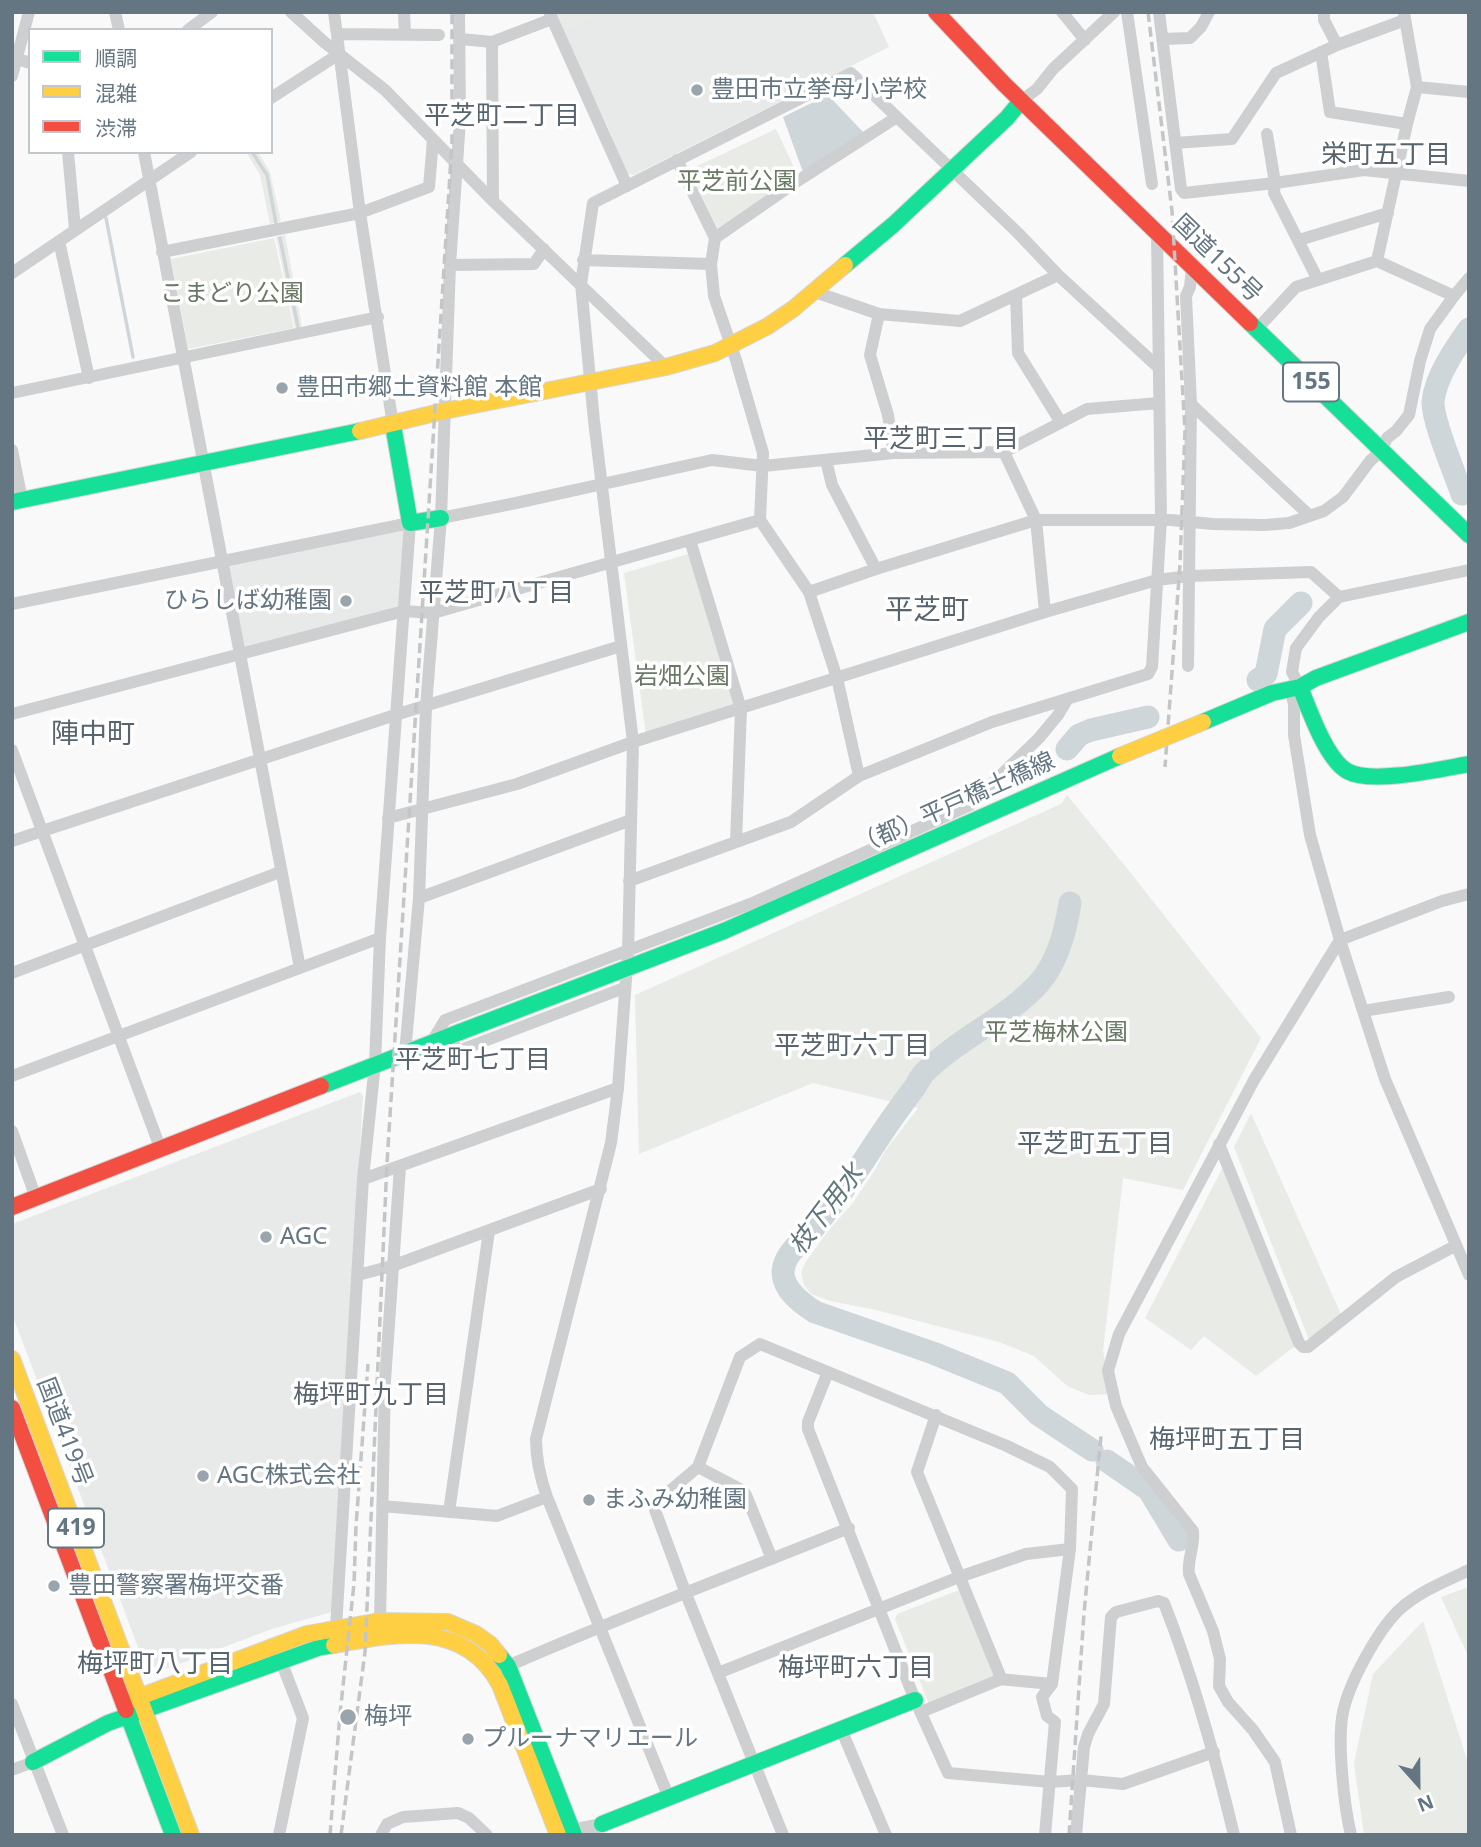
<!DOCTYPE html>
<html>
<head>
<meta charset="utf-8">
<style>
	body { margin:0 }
	#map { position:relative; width:1481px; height:1847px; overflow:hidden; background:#f9f9f9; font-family:"Noto Sans","Noto Sans JP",sans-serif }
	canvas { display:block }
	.frame { position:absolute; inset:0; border:14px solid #657683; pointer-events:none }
	.legend { position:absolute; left:28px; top:28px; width:245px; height:126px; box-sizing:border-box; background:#fff; border:2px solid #c1c8cd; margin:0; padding:9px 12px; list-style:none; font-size:21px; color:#657683 }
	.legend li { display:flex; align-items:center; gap:14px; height:35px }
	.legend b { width:35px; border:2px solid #c1c8cd }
	.north { position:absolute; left:1383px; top:1749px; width:70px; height:70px; -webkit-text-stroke:5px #fff; paint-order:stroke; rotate:159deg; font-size:19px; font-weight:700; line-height:28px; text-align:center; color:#657683 }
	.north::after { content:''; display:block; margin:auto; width:24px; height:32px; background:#657683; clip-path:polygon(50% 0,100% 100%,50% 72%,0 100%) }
</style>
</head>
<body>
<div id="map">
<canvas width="1481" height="1847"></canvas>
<div class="frame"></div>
<ul class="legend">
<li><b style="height:9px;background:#16e098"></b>順調</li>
<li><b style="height:9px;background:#ffcf43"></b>混雑</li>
<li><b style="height:9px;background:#f24e42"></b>渋滞</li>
</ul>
<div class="north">N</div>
</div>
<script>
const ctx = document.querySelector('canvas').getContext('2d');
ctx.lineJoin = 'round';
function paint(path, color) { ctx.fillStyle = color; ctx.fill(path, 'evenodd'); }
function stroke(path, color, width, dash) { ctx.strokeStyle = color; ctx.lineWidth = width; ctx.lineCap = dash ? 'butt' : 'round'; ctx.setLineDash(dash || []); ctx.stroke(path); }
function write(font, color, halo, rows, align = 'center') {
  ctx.font = font + ' "Noto Sans","Noto Sans JP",sans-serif'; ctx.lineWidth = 7; ctx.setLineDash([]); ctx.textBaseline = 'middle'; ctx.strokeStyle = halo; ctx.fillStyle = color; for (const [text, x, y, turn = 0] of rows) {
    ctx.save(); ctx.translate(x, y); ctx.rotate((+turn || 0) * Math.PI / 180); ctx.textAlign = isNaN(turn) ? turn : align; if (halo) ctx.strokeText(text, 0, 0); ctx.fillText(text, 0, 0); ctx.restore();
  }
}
paint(new Path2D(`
	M554 12H873L889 47 634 175 626 173 611 134Z
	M404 528 398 608 245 648 228 564Z
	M360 1092 363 1097 332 1612 272 1629 163 1670 144 1663 12 1314V1224Z`), '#e8e9e9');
paint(new Path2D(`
	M556 12H604L565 30Z
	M776 129 798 176 719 232 692 175 693 168Z
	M246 152H258L270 172 281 221 270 224 260 175Z
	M285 235 302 326 295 328 276 237Z
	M274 238 294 328 188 349 171 259Z
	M688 554 736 706 646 735 624 573Z
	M1067 795 1126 867 1261 1038 1183 1190 1123 1178 1103 1351 1112 1394 1089 1395 1067 1386 1034 1356 999 1342 876 1310 830 1301 811 1294 804 1285 801 1273 805 1263 828 1231 852 1204 875 1170 885 1151 918 1108 813 1083 639 1154 635 995 1061 804Z
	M1251 1113 1344 1321 1309 1340 1234 1147Z
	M1226 1168 1294 1347 1256 1376 1204 1336 1191 1350 1145 1318 1222 1169Z
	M1469 1587V1658L1441 1597Z
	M959 1590 996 1677 929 1704 895 1619 897 1614Z
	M1423 1621 1469 1766V1835H1364L1354 1763 1373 1674Z`), '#e8ebe6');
paint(new Path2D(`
	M828 95 864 133 803 172 783 117Z`), '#ced6d9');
stroke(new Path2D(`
	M252 152 267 175 276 223
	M106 218 133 357
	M280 238 298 327`), '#ced6d9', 3.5);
stroke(new Path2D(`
	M1462 494C1455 473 1432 421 1433 401 1436 376 1455 349 1469 329
	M1258 680 1266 674 1275 629 1301 603
	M1067 749 1079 735 1091 730 1148 717
	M1070 903C1066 929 1057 962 1040 982 1007 1019 958 1038 923 1074 920 1078 918 1082 915 1087 902 1104 890 1121 878 1139 859 1169 838 1198 816 1225 805 1240 784 1252 783 1272 783 1290 801 1303 815 1312L933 1353 1007 1383 1039 1415 1092 1450
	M1107 1461 1149 1490 1179 1540`), '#ced6d9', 23);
const fast = new Path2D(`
	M845 265 893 225 1007 118 1021 101
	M1250 323 1469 535
	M393 425 410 523 441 518
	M12 502 360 431
	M1300 687C1309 709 1326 759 1347 771 1371 785 1441 769 1469 764
	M1203 722 1272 693 1300 687 1316 678 1469 622
	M724 931 1120 756
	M321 1086 460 1032
	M499 1655 508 1666 574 1835
	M126 1710 173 1835
	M33 1762 108 1723 318 1648 334 1645
	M602 1824 915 1700`);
const slow = new Path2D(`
	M360 431 444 411 666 367 715 353 768 326 793 309 845 265
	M12 1359 191 1835
	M334 1645C396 1633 465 1619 500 1685L558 1835
	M126 1702 307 1634 380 1621 448 1622 476 1634 490 1644 499 1655`);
const jam = new Path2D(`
	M936 12 1004 84 1250 323
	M12 1207 321 1086
	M12 1408 126 1710`);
stroke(fast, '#d5d6d7', 18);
stroke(slow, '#d5d6d7', 18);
stroke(jam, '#d5d6d7', 18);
stroke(new Path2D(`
	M115 12 119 30
	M291 12 324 42 385 90 493 201 666 367
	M334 12 360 213 393 425
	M404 12 405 34
	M1062 12 1085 40
	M1127 12 1152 184
	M1159 12 1181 189 1184 193 1275 183 1364 170 1469 181
	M1324 12V20L1337 45
	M550 14 627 186
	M188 30 212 12
	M337 34 439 35
	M461 39 492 42
	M1163 39 1190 38 1201 27 1209 12
	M1321 52 1330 112 1407 124
	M15 58 30 63
	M12 76 29 12
	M1417 87 1469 92
	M271 98 339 54
	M1021 101 1037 89 1053 69 1114 12
	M1267 134 1275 183 1274 193 1318 280
	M1175 143 1232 139 1276 73 1337 45 1405 20
	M68 152 75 229
	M144 152 300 968
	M677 160 715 238 711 264 714 296 736 360 763 453 760 520 809 592 837 678 859 776
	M493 201 492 42 552 19
	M715 238 796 182 897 117
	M1299 240 1388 213
	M59 241 89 378
	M162 252 360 213 429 187 433 140
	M583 260 711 264
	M1377 261 1407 124 1417 87 1404 13
	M450 265 460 120 459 12
	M12 273 191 152
	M815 292 879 314 960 321 1058 275
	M1016 295 1018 353 1060 421
	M879 314 870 355 888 415 894 453
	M1257 329 1296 287 1377 261 1454 296 1469 278
	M12 393 378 317
	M1191 404 1310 516
	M12 450 22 500
	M1004 452 1036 520 1045 612
	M826 460 832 485 876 569
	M441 518 516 503 712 460 763 466 894 453 1004 452 1087 409 1159 403
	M690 540 741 709 736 842
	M809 592 876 569 1036 520H1171L1213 524 1265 525 1289 523 1324 511 1343 497 1370 461 1381 451 1387 438 1396 431 1409 415 1420 361 1430 329 1454 296
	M12 604 410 523 380 938 375 1064 363 1179 336 1628
	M1188 666 1191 404 1186 296 1190 287 1192 268
	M1300 687 1292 672 1296 648 1319 617 1339 597 1469 570
	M1290 689 1294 704V735L1310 835 1340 940 1385 1079 1469 1275
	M12 714 404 611 433 613 760 520
	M12 750 161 1150
	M388 818 517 784 633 742 1045 612 1157 580 1190 576 1311 572 1339 597
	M12 841 395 715 621 646
	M629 881 791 822 859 776 992 722 1148 674 1152 667 1161 519 1157 233
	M419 898 631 820
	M12 973 280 872
	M1363 1011 1449 997
	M448 1035 458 1051 624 988
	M431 1043 445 1020 755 902 970 805 1039 738 1058 715 1067 700
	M405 1053 419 898 426 707 441 518 450 265 534 264 544 249
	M12 1076 380 938
	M12 1131 36 1198
	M1219 1144 1299 1343 1303 1347H1308L1396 1277 1455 1246
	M363 1179 618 1088
	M358 1275 392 1266 601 1189
	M828 1372 808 1422V1429L915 1700 948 1773 1050 1782 1081 1780 1123 1784 1214 1752
	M698 1467 742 1490 746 1495 772 1559
	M382 1506 497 1516 547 1497
	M449 1512 489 1231
	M380 1621 385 1381 400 1167
	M508 1666C620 1617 735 1574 849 1528
	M718 1673 959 1577 1026 1554 1070 1549
	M999 1679 1052 1684
	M12 1704 63 1835
	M921 1712 999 1680 1001 1678 917 1472 936 1415
	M841 1729 886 1835
	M12 1770 33 1762
	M669 1798 547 1497C540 1477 536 1460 536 1439L611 1143 618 1088 628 952 633 742 594 421 581 284 593 203 851 73 1018 233 1058 275 1159 368
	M565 1831 602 1824 586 1835
	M279 1835 303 1718 281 1661
	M381 1835 387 1824 403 1817 458 1813 469 1818 487 1835
	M783 1835 686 1594 655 1510 658 1501 698 1467 740 1357 760 1344 1007 1446 1050 1467 1072 1489 1070 1549 1052 1684 1042 1697 1047 1716 1055 1722 1045 1835
	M1076 1835 1084 1747 1088 1734 1104 1704 1111 1617 1116 1612 1158 1601 1164 1603C1194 1679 1215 1756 1234 1835
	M1291 1835 1275 1762 1253 1730 1228 1702 1219 1686 1220 1659 1213 1631 1189 1574C1187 1559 1195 1546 1193 1531L1142 1467 1116 1406 1108 1371 1119 1334 1254 1080 1340 940 1442 901 1469 894
	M1351 1835C1344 1806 1337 1741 1343 1712 1349 1683 1378 1630 1399 1610 1418 1592 1446 1581 1469 1570`), '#cecfd0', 12);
stroke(fast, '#16e098', 16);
stroke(slow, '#ffcf43', 16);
stroke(jam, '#f24e42', 16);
stroke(new Path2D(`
	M1148 12 1172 211 1185 431 1180 564 1165 767
	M330 1835 340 1714 354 1584 356 1526 368 1364
	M341 1835 365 1652 387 1163 452 142V12
	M1069 1835 1084 1613 1101 1436`), '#c3c5c6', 3.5, [10, 5]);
const fastBridge = new Path2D(`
	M460 1032 724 931`);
const slowBridge = new Path2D(`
	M1120 756 1203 722`);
stroke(fastBridge, '#d5d6d7', 18, []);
stroke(slowBridge, '#d5d6d7', 18, []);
stroke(fastBridge, '#16e098', 16);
stroke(slowBridge, '#ffcf43', 16);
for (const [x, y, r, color] of [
	[697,90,7,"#99a4ac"],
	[282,388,7,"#99a4ac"],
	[346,601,7,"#99a4ac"],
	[266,1237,7,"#99a4ac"],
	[203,1476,7,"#99a4ac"],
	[589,1500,7,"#99a4ac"],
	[54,1586,7,"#99a4ac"],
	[348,1717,9,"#99a4ac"],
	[468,1739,7,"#99a4ac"]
]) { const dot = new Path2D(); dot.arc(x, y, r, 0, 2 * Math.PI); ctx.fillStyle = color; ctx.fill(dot); stroke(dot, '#fff', 2.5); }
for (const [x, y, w] of [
	[1311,382,56],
	[76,1528,56]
]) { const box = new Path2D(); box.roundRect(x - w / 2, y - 19.5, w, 39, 5); ctx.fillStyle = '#fff'; ctx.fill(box); stroke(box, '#657683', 2); }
write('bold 23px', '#657683', null, [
	["155",1311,382],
	["419",76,1528]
]);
write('24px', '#657683', '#fff', [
	["豊田市立挙母小学校",711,90],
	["豊田市郷土資料館 本館",296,388],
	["ひらしば幼稚園",332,601,"right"],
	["AGC",280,1237],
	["AGC株式会社",217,1476],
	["まふみ幼稚園",603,1500],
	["豊田警察署梅坪交番",68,1586],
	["梅坪",364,1717],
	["プルーナマリエール",482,1739]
], 'left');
write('24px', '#687a64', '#fff', [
	["平芝前公園",737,182],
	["こまどり公園",232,294],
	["岩畑公園",682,677],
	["平芝梅林公園",1056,1033]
]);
write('24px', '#657683', '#fff', [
	["国道155号",1217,259,44],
	["（都）平戸橋土橋線",955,804,-24],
	["国道419号",64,1432,69]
]);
write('26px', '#57646e', '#fff', [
	["平芝町二丁目",502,117],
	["栄町五丁目",1386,156],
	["平芝町三丁目",941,440],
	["平芝町八丁目",496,594],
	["平芝町六丁目",852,1047],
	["平芝町七丁目",473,1061],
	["平芝町五丁目",1095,1145],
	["梅坪町九丁目",371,1396],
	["梅坪町五丁目",1227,1441],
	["梅坪町八丁目",155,1665],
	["梅坪町六丁目",856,1669]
]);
write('italic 26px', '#60757c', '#fff', [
	["枝下用水",827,1210,-53]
]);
write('28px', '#57646e', '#fff', [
	["平芝町",927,611],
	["陣中町",93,735]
]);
</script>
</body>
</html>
